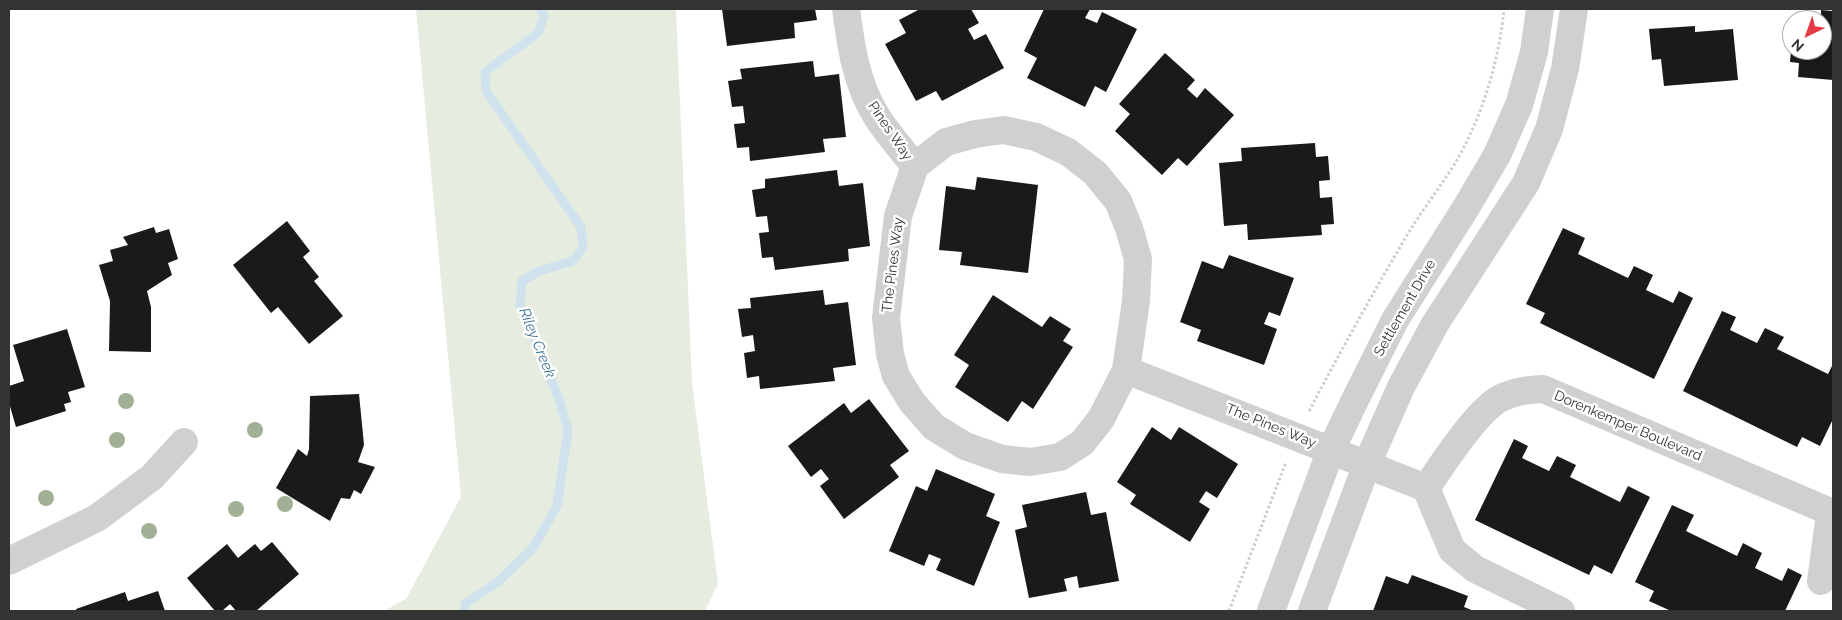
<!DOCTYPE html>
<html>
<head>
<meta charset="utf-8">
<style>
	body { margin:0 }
	#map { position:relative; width:1842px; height:620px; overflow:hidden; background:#fff; font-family:Raleway,sans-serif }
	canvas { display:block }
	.frame { position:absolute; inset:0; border:10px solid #333; pointer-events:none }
	.north { position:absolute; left:1782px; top:10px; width:50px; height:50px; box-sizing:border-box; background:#fff; border:1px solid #adadad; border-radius:50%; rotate:222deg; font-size:14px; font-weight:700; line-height:20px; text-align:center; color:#333 }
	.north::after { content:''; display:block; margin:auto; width:18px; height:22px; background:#e63946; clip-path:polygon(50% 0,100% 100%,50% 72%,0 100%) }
</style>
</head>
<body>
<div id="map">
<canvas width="1842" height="620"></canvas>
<div class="frame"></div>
<div class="north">N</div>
</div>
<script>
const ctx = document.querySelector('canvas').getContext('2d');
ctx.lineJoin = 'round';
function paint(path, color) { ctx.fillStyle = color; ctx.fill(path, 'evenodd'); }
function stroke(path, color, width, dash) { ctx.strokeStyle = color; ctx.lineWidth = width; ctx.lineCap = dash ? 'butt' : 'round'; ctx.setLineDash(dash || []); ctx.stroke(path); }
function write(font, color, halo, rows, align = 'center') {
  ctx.font = font + ' Raleway,sans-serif'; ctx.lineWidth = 5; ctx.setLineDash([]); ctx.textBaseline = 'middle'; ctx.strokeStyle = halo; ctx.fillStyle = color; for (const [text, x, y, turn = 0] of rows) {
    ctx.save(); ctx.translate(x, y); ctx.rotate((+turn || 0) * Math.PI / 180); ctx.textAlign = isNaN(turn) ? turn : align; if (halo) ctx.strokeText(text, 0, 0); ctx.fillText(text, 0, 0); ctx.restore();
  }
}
paint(new Path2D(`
	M416 9H676L692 383 718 584 705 611H384L406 599 461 497Z`), '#e6ecdf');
stroke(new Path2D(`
	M465 611V604L499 581 533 548 557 506 568 430 559 399 520 305 522 281 539 271 573 261 583 247 581 227 486 91 485 72 538 33 544 16 541 9`), '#cfe2ee', 9);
paint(new Path2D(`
	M722 9H815L817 20 794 23 795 38 727 46Z
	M920 9H971L979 23 968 29 974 40 986 34 1004 68 942 101 936 91 916 101 885 44 906 33 899 20Z
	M1044 9H1090L1085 18 1097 23 1102 12 1137 29 1106 92 1095 86 1085 107 1027 78 1037 58 1024 51Z
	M1821 10 1833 11V80L1798 77 1799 63 1790 62 1791 50H1822Z
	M1695 26V32L1733 29 1738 80 1664 86 1661 59 1652 60 1649 29Z
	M1165 53 1195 80 1187 89 1197 98 1205 88 1234 115 1187 166 1178 158 1162 175 1115 131 1130 114 1119 104Z
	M813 61 815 77 839 74 846 137 823 139 825 152 750 161 749 147 737 148 734 124 745 123 743 106 732 107 728 81 742 79 740 69Z
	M1315 143 1316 157 1328 156 1330 180 1319 181 1320 198 1332 197 1334 224 1321 225 1322 235 1248 240 1247 224 1224 226 1219 163 1242 161 1241 148Z
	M837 170 839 186 863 183 870 246 848 249 849 261 775 270 773 257 762 258 759 233 769 232 767 216 756 217 752 190 765 188V179Z
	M977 177 1038 185 1028 273 960 265 962 252 939 250 946 186 975 190Z
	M287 221 310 251 303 257 319 277 314 281 343 316 309 344 278 307 271 313 233 265Z
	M154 227 156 233 169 229 178 259 168 263 172 275 147 291 151 307V352L109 351 110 301 99 265 113 261 110 250 128 245 123 237Z
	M1563 228 1585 238 1578 254 1628 278 1634 266 1653 275 1646 290 1673 303 1679 291 1693 298 1654 379 1540 323 1545 313 1526 304Z
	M1229 255 1294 278 1280 316 1269 312 1264 324 1277 329 1264 365 1197 341 1201 330 1180 322 1202 261 1223 269Z
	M823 290 825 305 848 302 856 365 833 368 835 381 760 389 759 376 747 378 744 353 755 351 753 335 742 337 738 309 751 308 750 298Z
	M993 295 1042 327 1050 316 1071 329 1063 341 1073 347 1033 409 1022 401 1008 422 955 387 969 365 954 355Z
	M1722 311 1736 317 1730 330 1757 343 1765 328 1784 337 1777 349 1828 374 1833 364V419L1820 446 1802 437 1797 447 1683 391Z
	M67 329 85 387 68 392 71 402 64 404 66 411 16 427 9 403V386L24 381 13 345Z
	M359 394 364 445 358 462 375 467 361 494 354 490 350 499 341 498 330 521 276 488 298 449 307 456 309 449 310 396Z
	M869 399 909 451 890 465 899 477 844 519 820 486 829 479 821 469 811 477 788 446 844 403 851 413Z
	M1152 427 1171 440 1179 427 1238 464 1217 498 1206 491 1199 502 1210 509 1190 542 1130 504 1136 495 1117 482Z
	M1514 439 1528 446 1522 458 1549 471 1557 456 1576 465 1570 477 1620 502 1628 486 1650 497 1612 574 1594 565 1589 575 1475 520Z
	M936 469 995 494 986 516 1000 522 974 586 936 570 941 559 929 554 924 566 889 551 916 486 927 491Z
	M1086 492 1091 515 1106 512 1119 581 1079 588 1077 576 1064 579 1067 591 1029 598 1015 530 1027 527 1022 505Z
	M1672 505 1694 515 1686 531 1737 556 1743 543 1762 553 1755 568 1782 581 1788 568 1802 575 1785 611H1671L1649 601 1654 591 1635 582Z
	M272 542 299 574 256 611H236L230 604 222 611H215L187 578 227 544 238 558 255 544 261 551Z
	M1412 575 1468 596 1464 607 1474 611H1373L1386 576 1408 584Z
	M158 591 165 611H77L76 609 125 592 128 601Z`), '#1a1a1a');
stroke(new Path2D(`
	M1309 411C1339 354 1370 298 1403 242 1419 214 1440 188 1457 160 1483 114 1499 61 1504 9
	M1229 611 1286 462`), '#cdcdcd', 3, [2.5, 2.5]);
stroke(new Path2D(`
	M846 9C851 46 856 84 877 117 888 134 902 150 915 166
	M1126 370 1136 301 1138 259 1129 228 1118 201 1095 173 1068 152 1036 137 1004 130 975 134 946 142 915 166 898 216 886 318 890 354 896 376 912 402 934 427 965 446 1002 459 1030 462 1060 457 1082 443 1101 419 1126 370 1426 488
	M9 561 97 518 152 477 184 442
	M1821 581 1830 513
	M1271 611 1331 450 1354 402 1395 320 1467 206 1497 155 1519 105 1534 52 1540 9
	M1312 611 1367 464 1401 387 1435 324 1526 183 1549 129 1565 69 1574 9
	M1561 611 1475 569 1452 550 1426 488C1443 464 1477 410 1501 398 1515 391 1528 390 1543 389L1833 513`), '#d0d0d0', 28);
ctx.fillStyle = '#a2b095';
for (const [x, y] of [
	[126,401],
	[255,430],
	[117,440],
	[46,498],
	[285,504],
	[236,509],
	[149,531]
]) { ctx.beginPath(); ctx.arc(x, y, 8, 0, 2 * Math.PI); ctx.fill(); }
write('14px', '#333', '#fff', [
	["Pines Way",890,131,56],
	["The Pines Way",893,265,-83],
	["Settlement Drive",1405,308,-60],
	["The Pines Way",1271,426,22],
	["Dorenkemper Boulevard",1628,426,23]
]);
write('italic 15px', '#3f7597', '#fff', [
	["Riley Creek",537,343,68]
]);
</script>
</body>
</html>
